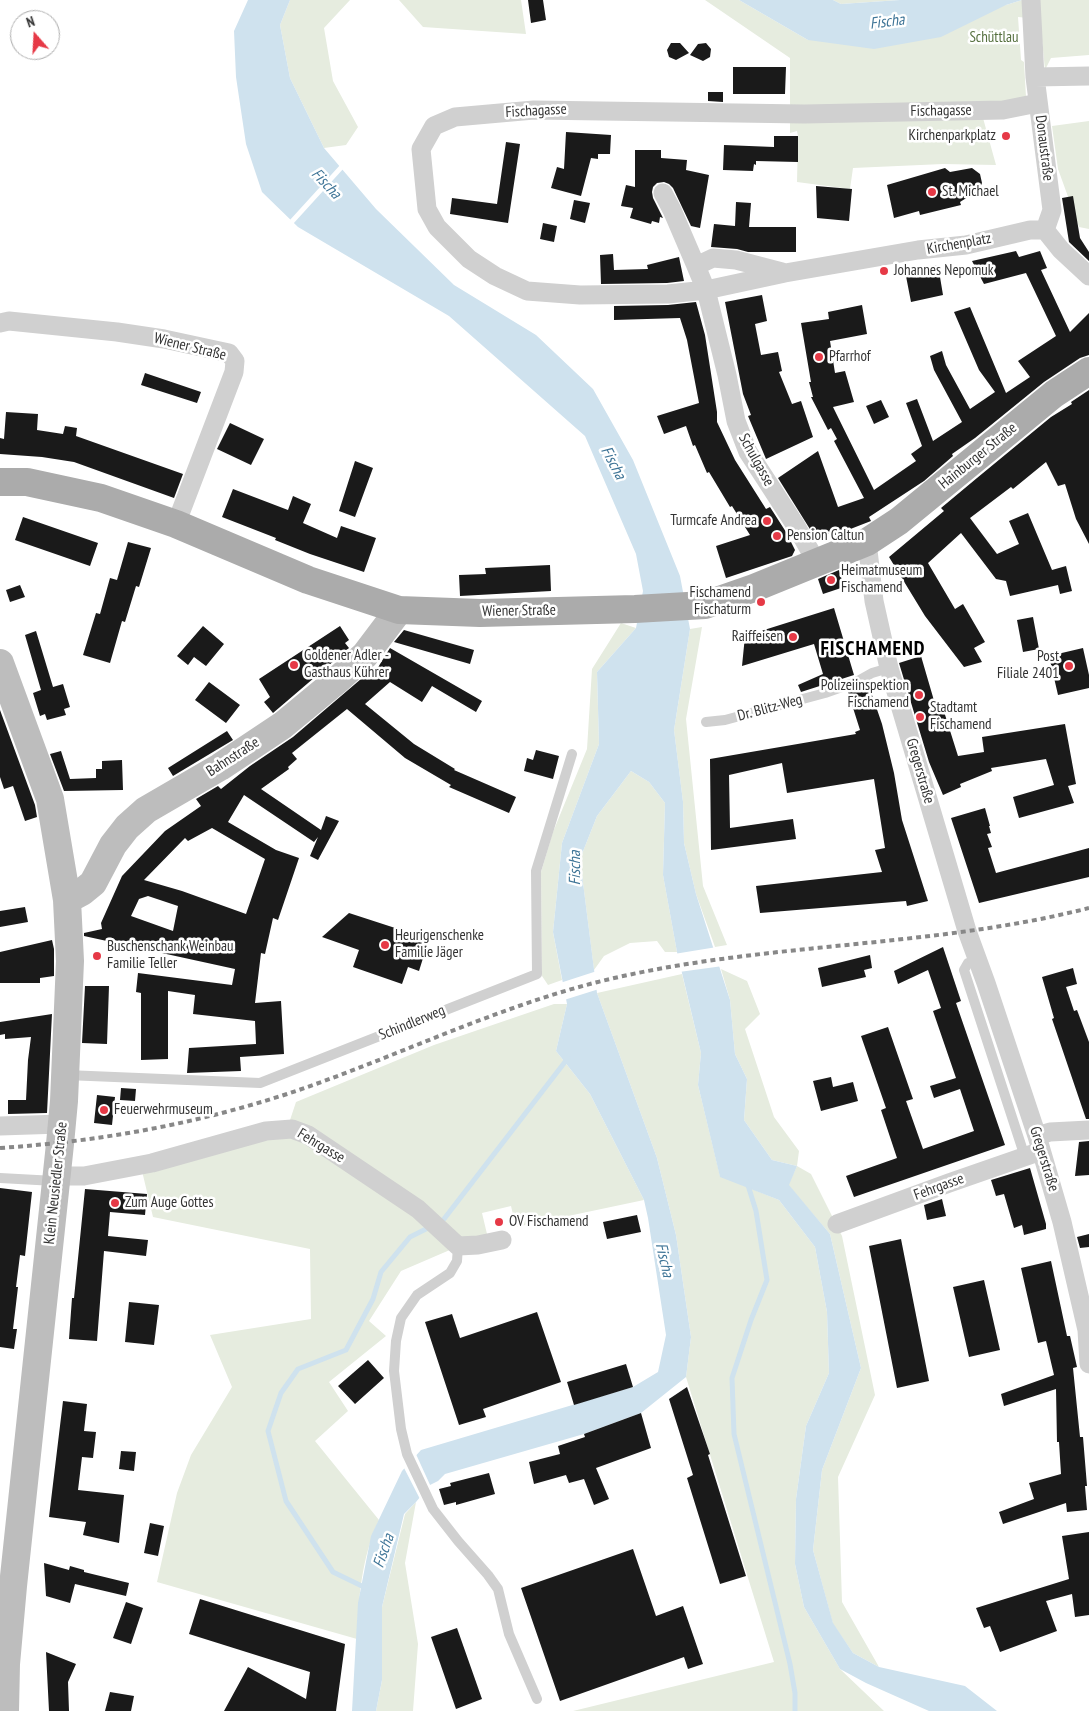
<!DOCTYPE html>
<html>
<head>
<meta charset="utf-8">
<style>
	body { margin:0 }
	#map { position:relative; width:1089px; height:1711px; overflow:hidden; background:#fff; font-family:"PT Sans Narrow",sans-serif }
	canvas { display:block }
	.north { position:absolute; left:10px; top:10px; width:50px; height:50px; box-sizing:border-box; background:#fff; border:1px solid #adadad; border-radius:50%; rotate:341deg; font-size:14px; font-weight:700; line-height:20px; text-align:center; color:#333 }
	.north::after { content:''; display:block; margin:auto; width:18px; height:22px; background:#e63946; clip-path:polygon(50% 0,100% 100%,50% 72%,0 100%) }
</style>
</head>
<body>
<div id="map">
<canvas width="1089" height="1711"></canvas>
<div class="north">N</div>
</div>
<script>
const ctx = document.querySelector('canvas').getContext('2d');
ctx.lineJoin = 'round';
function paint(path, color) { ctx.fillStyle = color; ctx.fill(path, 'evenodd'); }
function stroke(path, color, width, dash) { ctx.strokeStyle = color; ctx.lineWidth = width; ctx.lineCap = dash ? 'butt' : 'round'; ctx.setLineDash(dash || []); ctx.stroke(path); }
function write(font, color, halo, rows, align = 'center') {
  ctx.font = font + ' "PT Sans Narrow",sans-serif'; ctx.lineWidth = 5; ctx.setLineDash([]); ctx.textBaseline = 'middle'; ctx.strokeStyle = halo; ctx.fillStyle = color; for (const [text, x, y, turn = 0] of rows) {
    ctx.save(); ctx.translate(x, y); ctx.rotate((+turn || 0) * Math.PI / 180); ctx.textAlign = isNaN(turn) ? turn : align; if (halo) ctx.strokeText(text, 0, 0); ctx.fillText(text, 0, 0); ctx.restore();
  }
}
paint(new Path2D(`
	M290 0H350L324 28 333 81 358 127 346 145 324 148 290 78 280 25Z
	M399 0H521L526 34 423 27Z
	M705 0H739L808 40 1006 5 1022 0H1089V55L1051 58 1045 70 1040 19 1018 17 1021 60 1024 62 1026 97 983 118 996 165 943 164 853 168 850 189 797 182 798 136 797 131 790 133V58Z
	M833 0H900L841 4Z
	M1089 121V229L1079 227 1058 169 1052 126Z
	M621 623 636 628 597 672 599 744 562 843 553 932 562 980 548 985 542 976 541 872 553 832 587 749 592 669Z
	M702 627 686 719 703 886 727 945 715 947 696 894 684 843 683 802 674 730 690 629Z
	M631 771 649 782 665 803 663 875 677 952H665L657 941 630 943 604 956 594 970 580 859 597 816Z
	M721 969 747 981 760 1014 745 1029 774 1117 799 1151 797 1166 811 1174 842 1236 875 1395 838 1477 842 1602 879 1667 853 1653 833 1624 813 1550 822 1470 861 1368 830 1234 788 1185 797 1166 772 1160 744 1120 747 1079 735 1054 730 1000Z
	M682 974 701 1053 698 1085 720 1176 779 1200 815 1247 827 1312 829 1373 806 1426 796 1499 795 1564 804 1607 840 1669 884 1711H573L774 1662 686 1377 691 1337 676 1235 657 1158 597 993Z
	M554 1004H567L556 1051 590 1094 644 1200 516 1227 511 1206 482 1213 487 1234 401 1271 369 1321 386 1336 329 1382 348 1411 315 1441 379 1520C362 1555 358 1600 357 1639L157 1582 177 1493 191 1455 232 1387 210 1335 311 1319 310 1249 153 1217 142 1171 286 1132 296 1102 434 1045Z
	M416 1502 405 1563 418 1644 413 1711H376L382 1680V1607L405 1514Z`), '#e6ecdf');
paint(new Path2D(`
	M248 0H290L280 25 290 78 324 148 376 209 454 285 536 335 593 389 633 460 680 576 690 629 674 730 683 802 684 843 696 894 730 1000 735 1054 747 1079 744 1120 772 1160 797 1166 789 1185 830 1234 861 1368 822 1470 813 1550 833 1623 853 1653 879 1667 965 1686 997 1711H929L866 1683 840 1669 804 1607 795 1564 796 1499 806 1426 829 1373 827 1312 815 1247 779 1200 720 1177 698 1085 701 1053 677 952 663 875 665 803 649 782 631 771 597 816 580 859 597 993 657 1158 676 1235 691 1337 686 1377 641 1413 584 1434 445 1474 438 1481 430 1485 416 1502 404 1514 382 1607V1680L376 1711H352L358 1603 371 1536 402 1471 421 1450 633 1387 658 1372 666 1335 648 1218 644 1200 590 1094 556 1051 567 1004 553 932 562 843 599 744 597 672 636 628 643 591 636 554 585 436 449 316 298 227 262 192 246 144 236 77 234 31Z
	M739 0H833L841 4 900 0H1022L1006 5 941 37 874 49 808 40Z`), '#cfe2ee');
paint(new Path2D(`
	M341 164 344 168 293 224 289 221Z
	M717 947 723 966 679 972 674 954Z
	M597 971 599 989 564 1000 560 983Z
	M415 1452 431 1487 421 1501 403 1466Z`), '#fff');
stroke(new Path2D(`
	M747 1182 756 1211 767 1280 751 1320 732 1378 734 1434 790 1664 795 1693V1711
	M440 1222 444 1219 568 1058
	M366 1588 333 1572 286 1501 268 1431 281 1393 298 1369 346 1350 373 1299 381 1272 410 1237 430 1227`), '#cfe2ee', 5);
paint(new Path2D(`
	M528 0H543L546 20 531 23Z
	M671 43H680L689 53 676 60 669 57 667 50Z
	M706 43 711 49 710 57 703 61 690 55 698 44Z
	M733 67H786L785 94H733Z
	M708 92H723V102L708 101Z
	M566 132 611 135 610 154H598V159L591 158 581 196 551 188 557 167 564 169Z
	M774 136H798V162L756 161V165L754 164 753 171 723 170 724 145 774 147Z
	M506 142 520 144 508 223 450 214 452 198 497 204Z
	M635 150H661V158L687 160 686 170 709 175 700 228 691 226 673 188 669 184 664 182 657 183 653 187 652 192 653 198 663 218 660 217 659 223 652 221 651 224 630 218 633 208 621 206 626 185 635 187Z
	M945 168 950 172 972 168 980 174 982 183 979 190 960 202 961 205 920 215 919 211 894 218 887 185Z
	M816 186 852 189 849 221 817 218Z
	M1073 196 1080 238 1089 252V261L1069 242 1062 198Z
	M574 200 590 203 585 223 570 219Z
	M736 202 751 203 749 227H796V252H748L737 249 711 247 714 224 735 226Z
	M543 223 557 226 554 242 540 239Z
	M1016 251 1019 257 1040 251 1047 268 1041 270 1070 332 1089 313V355L1080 358 1044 382 975 438 952 454 953 456 924 481 869 517 871 521 835 535 833 531 818 542 778 478 818 451 838 507 864 498 834 441 837 439 831 428 828 430 811 397H813L809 382H811L801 323 829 319 828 312 862 305 867 334 830 341 835 373 845 371 854 402 833 407 874 490 916 461 911 454 922 446 906 403 917 399 933 441 962 422 934 370 930 356 942 351 946 365 970 409 995 392 979 370 954 312 970 307 1006 393 1030 377 1018 361 1056 336 1026 273 984 284 972 261Z
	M613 254 614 270 648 269 647 265 679 257 684 281 667 283 601 284 600 255Z
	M938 265 943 295 911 302 905 271Z
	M762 295 767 321 755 324 761 355 778 352 782 371 779 372 792 404 801 401 813 437 766 459 748 416 751 415 743 394 725 302Z
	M696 302 705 335 717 412V422L735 460 766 509 770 507 786 532 795 550 792 556 726 578 716 546 750 535 732 506 730 507 709 472 707 473 695 445 693 446 686 426 664 434 657 416 699 403 687 340 680 318 614 320V306L668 305Z
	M145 373 201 392 197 403 141 385Z
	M1089 390V544L1076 519 1065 484 1058 486 1046 462 1013 489 1011 487 970 518 997 554 1019 544 1009 521 1028 513 1052 570 1066 566 1072 591 1060 594 1058 585 1010 596 1006 581 996 579 961 533 928 563 955 609 963 604 985 642 974 648 982 662 964 667 925 616 889 557 944 511 941 508 977 478 1051 417 1072 404 1071 402Z
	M881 400 889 417 874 424 866 406Z
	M6 412 38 414 37 430 63 434 65 426 77 428 76 436 183 474 174 498 74 462 42 457 0 454V438L4 439Z
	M230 423 264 439 251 465 217 449Z
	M355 461 373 468 355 517 339 511Z
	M233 489 288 510 293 496 311 504 303 523 337 538 341 526 376 538 364 572 310 554 275 540 276 538 222 517Z
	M23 517 98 543 90 566 15 540Z
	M128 542 151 548 139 587 136 586 125 622 122 621 110 663 83 655 96 613 100 614 110 578 117 580Z
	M550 565 551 591 460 596 459 575 486 574 485 568Z
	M839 570 844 587 823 594 818 579Z
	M20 585 25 597 10 602 6 590Z
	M834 608 854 675 801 692 798 685 823 674 814 644 742 666 745 636Z
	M1033 617 1039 649 1023 652 1017 620Z
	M203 626 224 644 206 666 194 657 188 665 177 656Z
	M340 626 349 640 345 643 349 648 273 713 264 702 270 697 259 679Z
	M404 630 474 650 470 664 394 642Z
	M36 631 53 687 63 684 70 707 64 709 66 715 47 720 45 714 40 716 33 693 41 690 25 635Z
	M390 648 482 701 476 712 432 686 422 702 390 682 365 704 414 744 455 769 454 770 516 797 509 813 449 787 451 785 405 758 347 709 292 753 297 759 288 767 289 769 261 789 321 830 326 816 339 821 318 860 310 856 318 837 314 842 244 795 228 822 276 850 299 858 278 920 273 918 265 954 261 953 255 1003 281 1001 284 1054 240 1057 241 1071 187 1073 189 1048 256 1044 255 1021 193 1014 195 995 168 991V1059L141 1060V993L136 992 138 973 232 985 235 969 84 936V933L102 929 101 923 122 876 165 831 201 806 196 799 218 786 221 789 250 766 293 737 368 673 372 677ZM212 828 265 859 246 914 182 891 144 880 185 838 188 841ZM148 896 178 906 173 931 131 916 139 899Z
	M1083 648 1089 675V688L1058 695 1049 656Z
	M921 656 935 704 941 702 958 756 984 752 982 737 1065 724 1076 784 1068 786 1074 803 1019 818 1013 797 1054 785 1046 759 991 768 992 771 960 784 961 787 943 795 929 762 899 663Z
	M209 682 240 705 226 723 195 700Z
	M864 686 870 689 882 724 894 773 902 820 928 901 907 906 906 901 760 913 756 886 882 872 875 850 885 848 874 779 787 793 782 763 729 775 730 828 793 819 796 839 711 850 710 759 856 734 855 732 860 730 848 692Z
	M0 710 35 805 37 817 25 821 13 786 4 789 0 777Z
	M227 731 233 740 173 776 168 768Z
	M536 750 559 756 553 779 524 771 527 758 533 760Z
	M61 751 70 779 96 778V769H102V761L122 760 123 790 64 791 50 754Z
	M985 808 990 826H989L991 833 987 834 992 847 988 848 996 873 1089 848V877L979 903 951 818Z
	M25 907 28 922 0 927V911Z
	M349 913 429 939 419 971 408 967 402 984 353 967 359 950 322 937Z
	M52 940 54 949V976L40 978V983H0V952Z
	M943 947 961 1001 956 1003 1005 1145 854 1197 846 1176 897 1158 881 1110 886 1108 861 1036 888 1027 913 1099 906 1101 923 1149 974 1131 960 1089 934 1098 930 1086 956 1078 933 1011 941 1008 928 970 898 984 894 971Z
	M870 955 872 968 864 970 866 977 822 987 818 968Z
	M1073 968 1077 984 1066 987 1074 1011 1077 1010 1089 1042V1119H1086L1052 1019 1054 1018 1042 977Z
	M85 986H109L107 1044 82 1043Z
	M52 1014 47 1113 8 1114V1100H26L28 1060 31 1037 5 1039V1034L0 1035V1022Z
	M831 1077 833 1087 853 1082 858 1101 821 1111 813 1081Z
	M121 1088 136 1089 135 1101 120 1100Z
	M97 1095 115 1097 112 1125 94 1123Z
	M1089 1141V1175L1075 1176 1079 1142Z
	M1030 1168 1046 1224V1229L1024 1235 1022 1225 1014 1228 1004 1194 996 1196 991 1180Z
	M0 1188 32 1192 25 1256 20 1255 16 1287H18L13 1329H17L14 1349 0 1347Z
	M85 1189 147 1194 145 1215 110 1212 108 1236 148 1240 146 1256 104 1251 97 1341 69 1339 72 1298H74Z
	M942 1199 946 1216 927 1220 924 1205Z
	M637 1215 641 1232 607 1239 603 1222Z
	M1089 1234V1247L1080 1248 1077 1237Z
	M901 1239 929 1381 897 1388 869 1246Z
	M1051 1261 1067 1336H1070L1077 1367 1073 1368 1080 1437H1083L1087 1486H1085L1087 1510 1067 1512 1066 1503 1003 1524 999 1512 1034 1499 1029 1483 1061 1474 1059 1442H1057L1056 1389 1004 1406 1001 1394 1054 1375 1046 1341 1038 1343 1021 1268Z
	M984 1280 1000 1350 969 1357 953 1287Z
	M129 1302 159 1305 154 1345 125 1342Z
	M537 1312 561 1382 483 1409 486 1417 459 1425 425 1322 452 1314 460 1338Z
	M368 1360 384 1378 355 1404 338 1386Z
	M626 1364 633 1387 574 1405 567 1382Z
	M687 1387 710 1454 708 1455 746 1576 720 1584 687 1478 693 1475 669 1399Z
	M63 1401 87 1404 84 1431 96 1432 93 1458 82 1457 78 1490 124 1495 119 1543 83 1535 86 1522 49 1517Z
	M641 1413 651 1448 596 1468 609 1499 594 1505 584 1479 569 1483 566 1475 534 1484 529 1462 560 1454 558 1446 585 1437 584 1434Z
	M121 1451 136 1452 134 1471 119 1469Z
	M489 1473 495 1494 456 1505V1502L444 1505 439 1489 451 1486 450 1483Z
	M150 1523 164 1526 158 1556 144 1553Z
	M1089 1532V1615L1075 1617 1072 1594 1046 1601 1057 1631 1000 1652 990 1626 984 1628 976 1608 1069 1579 1062 1536Z
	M633 1549 656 1616 683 1606 703 1664 688 1669 684 1657 560 1701 521 1588Z
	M44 1563 69 1570 70 1566 84 1570V1572L129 1583 126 1596 75 1584 70 1603 46 1596Z
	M200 1599 345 1644 336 1711H224L248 1667 306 1699 310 1672 189 1634Z
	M126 1602 143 1608 131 1644 113 1638Z
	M457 1628 482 1699 456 1709 431 1637Z
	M46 1652 76 1664 68 1682 69 1711H49Z
	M110 1692 134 1696 131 1711H105Z`), '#1a1a1a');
stroke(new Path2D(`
	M706 722 725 720 825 693 856 682 872 673 889 668
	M978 960 968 963 964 970 1025 1157
	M66 1075 260 1083 537 974 536 871 572 754
	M0 1178 55 1181
	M458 1246 457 1261 450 1273 417 1295 401 1318 396 1341 394 1371 401 1429 407 1454 433 1509 458 1541 488 1575 498 1589 509 1634 537 1699`), '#d0d0d0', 10);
stroke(new Path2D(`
	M1031 0 1035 77 1052 210 1045 230
	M1035 77 1089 76
	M1038 103 1003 110 804 114 534 110 455 117 434 126 421 149 427 209 437 227 469 259 495 276 527 291 580 295 668 294 706 290 785 273 918 250 966 245 1030 230H1045
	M663 193 672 210 696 266
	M1045 230 1061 250 1089 276
	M782 272 736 260 713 258 696 266 706 290 727 375 736 421 748 452 796 526 817 563
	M0 323 9 321 117 332 164 339 229 353 235 361 234 372 176 524
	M867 542 874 601 889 668 967 931 986 983 1037 1136 1062 1222 1087 1330 1089 1364
	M0 1126 61 1124
	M1037 1136 1050 1132 1089 1130
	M57 1176H84L152 1163 266 1131 292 1129 308 1135 418 1209 458 1246 478 1245 502 1240
	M837 1224 949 1183 1041 1151`), '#d0d0d0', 19);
stroke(new Path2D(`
	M0 663 50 799 67 900 70 961 64 1101 60 1144 13 1586 6 1664 5 1711
	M67 900 82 892 93 883 113 845 127 827 146 810 220 767 283 725 335 682 365 655 399 610`), '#bdbdbd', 28);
stroke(new Path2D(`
	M0 482H27L101 498 176 524 308 580 399 610 480 613 635 609 705 605 754 588 867 542 899 521 1054 394 1089 371`), '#ababab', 28);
stroke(new Path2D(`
	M0 1148C101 1141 191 1125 287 1094 395 1058 499 1005 610 979 768 942 932 948 1089 908`), '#888', 4, [5, 4]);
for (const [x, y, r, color] of [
	[1006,136,5,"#e63946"],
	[932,192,5,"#e63946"],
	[884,271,5,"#e63946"],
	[819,357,5,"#e63946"],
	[767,521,5,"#e63946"],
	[777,536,5,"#e63946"],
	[831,580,5,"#e63946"],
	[761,602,5,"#e63946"],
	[793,637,5,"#e63946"],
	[294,665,5,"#e63946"],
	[1069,666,5,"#e63946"],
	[919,695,5,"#e63946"],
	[920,717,5,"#e63946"],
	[385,945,5,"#e63946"],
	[97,956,5,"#e63946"],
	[104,1110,5,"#e63946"],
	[115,1203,5,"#e63946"],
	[499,1222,5,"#e63946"]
]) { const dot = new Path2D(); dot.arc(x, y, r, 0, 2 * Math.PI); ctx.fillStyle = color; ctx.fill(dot); stroke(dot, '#fff', 2); }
write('15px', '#56703f', '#fff', [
	["Schüttlau",994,38]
]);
write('15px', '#333', '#fff', [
	["Fischagasse",536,111,-3],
	["Fischagasse",941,111,-1],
	["Donaustraße",1044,148,83],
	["Kirchenplatz",959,244,-10],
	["Wiener Straße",190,347,14],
	["Hainburger Straße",978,456,-39],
	["Schulgasse",756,460,61],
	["Wiener Straße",519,611,-1],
	["Dr. Blitz-Weg",770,708,-15],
	["Bahnstraße",233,757,-33],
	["Gregerstraße",920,771,74],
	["Schindlerweg",412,1023,-22],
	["Fehrgasse",321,1146,31],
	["Gregerstraße",1044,1159,73],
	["Klein Neusiedler Straße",56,1183,-84],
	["Fehrgasse",939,1187,-20]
]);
write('15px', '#333', '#fff', [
	["Kirchenparkplatz",996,136,"right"],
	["St. Michael",942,192],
	["Johannes Nepomuk",894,271],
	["Pfarrhof",829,357],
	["Turmcafe Andrea",757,521,"right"],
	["Pension Caltun",787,536],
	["Heimatmuseum",841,571],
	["Fischamend",841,588],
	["Fischamend",751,593,"right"],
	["Fischaturm",751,610,"right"],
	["Raiffeisen",783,637,"right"],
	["Goldener Adler -",304,656],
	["Gasthaus Kührer",304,673],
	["Post",1059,657,"right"],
	["Filiale 2401",1059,674,"right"],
	["Polizeiinspektion",909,686,"right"],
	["Fischamend",909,703,"right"],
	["Stadtamt",930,708],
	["Fischamend",930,725],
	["Heurigenschenke",395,936],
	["Familie Jäger",395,953],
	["Buschenschank Weinbau",107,947],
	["Familie Teller",107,964],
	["Feuerwehrmuseum",114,1110],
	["Zum Auge Gottes",125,1203],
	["OV Fischamend",509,1222]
], 'left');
write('italic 16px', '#3f7597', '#fff', [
	["Fischa",887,22,-7],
	["Fischa",326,184,47],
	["Fischa",613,463,62],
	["Fischa",575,868,-90],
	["Fischa",664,1260,77],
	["Fischa",384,1551,-71]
]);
ctx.letterSpacing = '1px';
write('bold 20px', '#000', '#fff', [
	["FISCHAMEND",873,649]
]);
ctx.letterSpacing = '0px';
</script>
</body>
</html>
